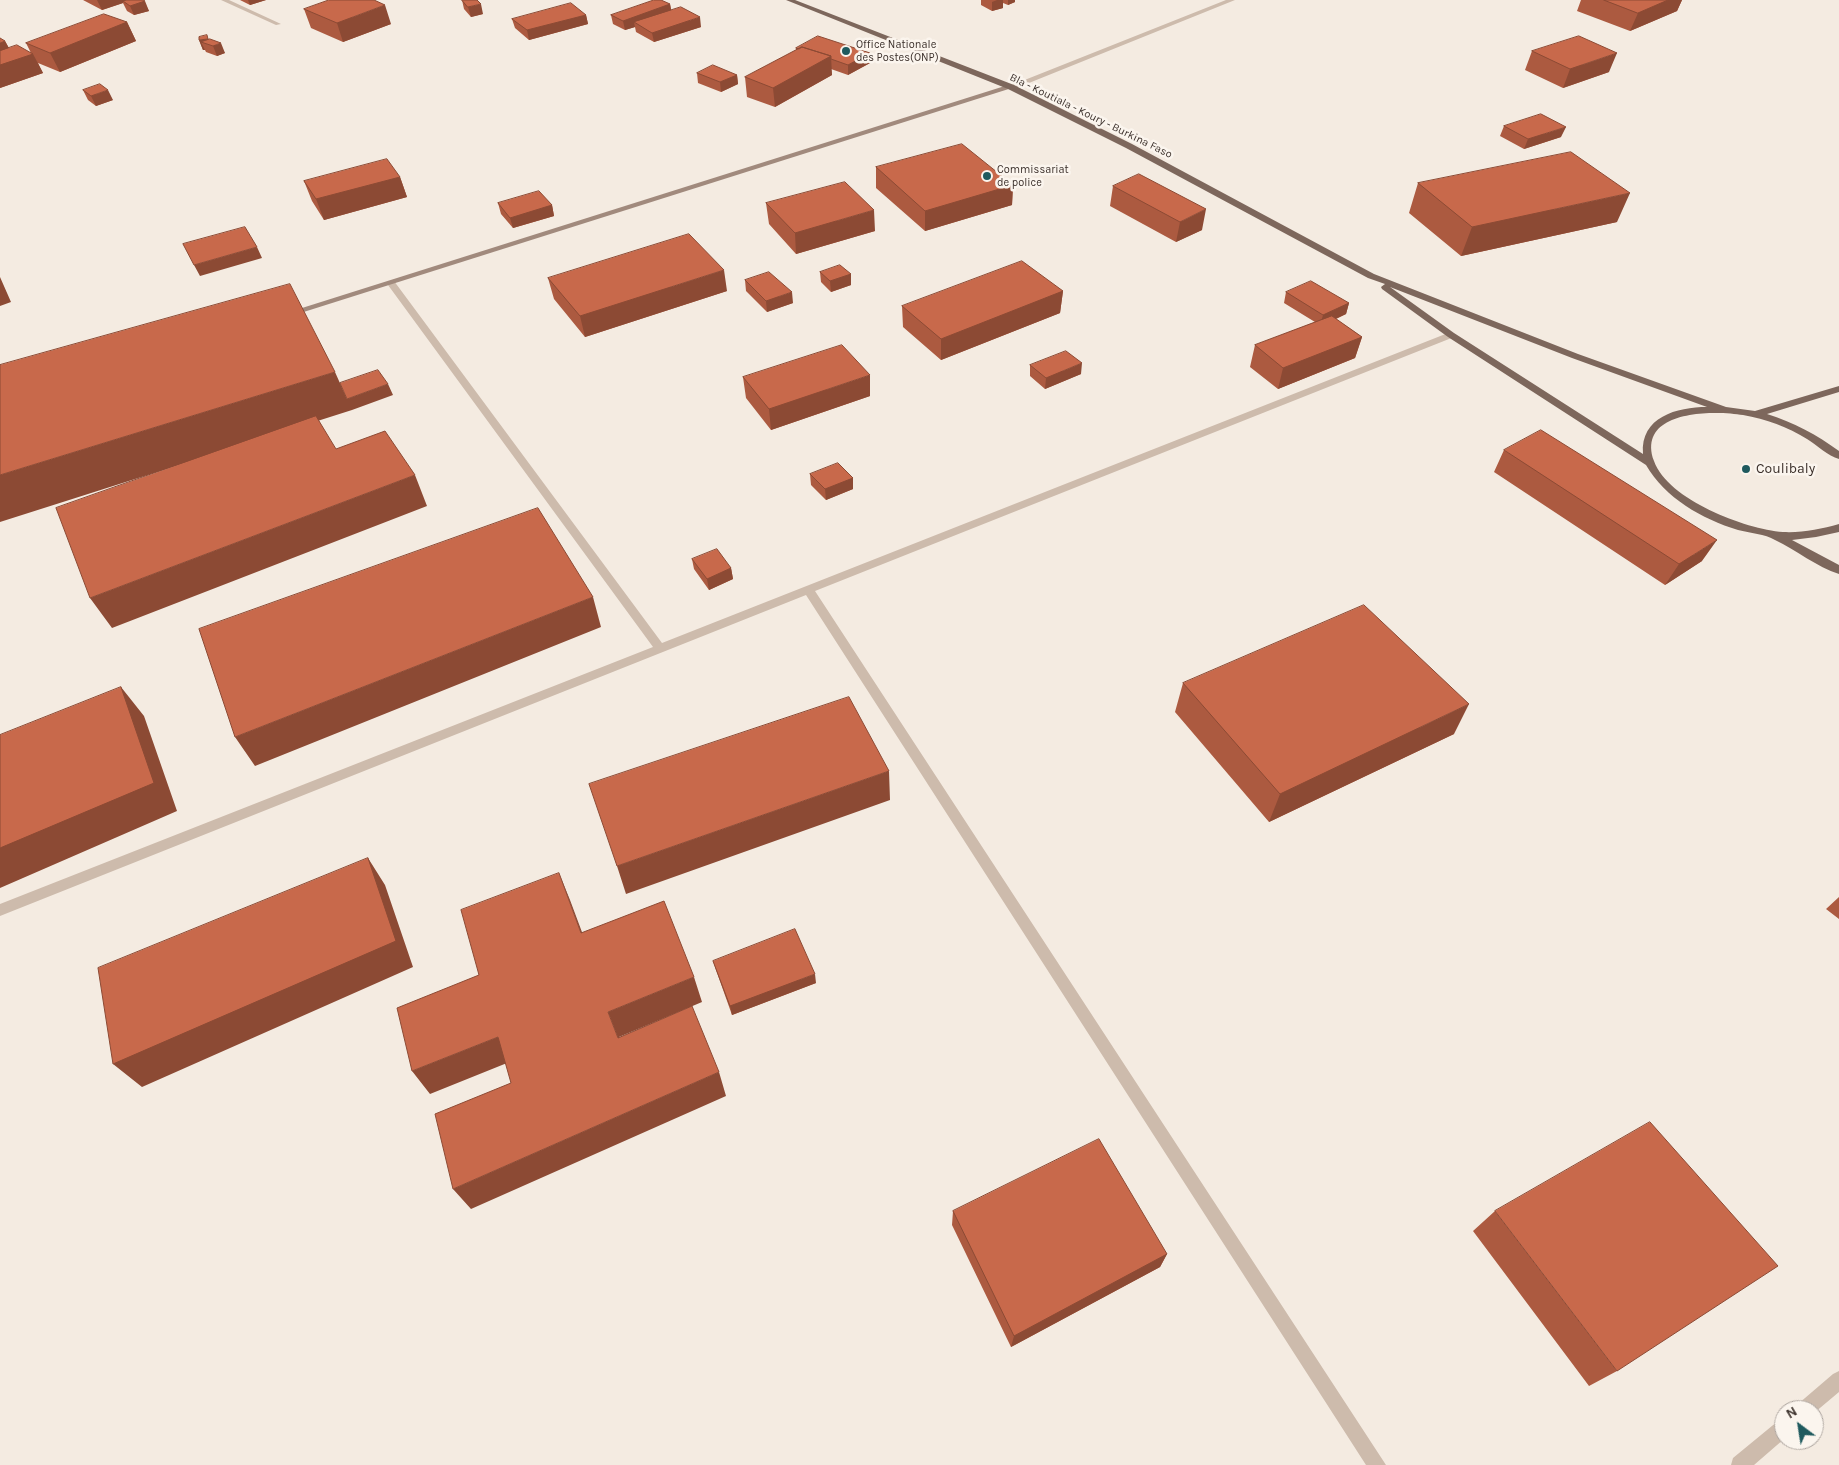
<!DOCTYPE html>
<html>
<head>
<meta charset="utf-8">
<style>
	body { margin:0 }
	#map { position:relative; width:1839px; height:1465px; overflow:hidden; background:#f4ebe1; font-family:Karla,sans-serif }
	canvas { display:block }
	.north { position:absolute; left:1774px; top:1400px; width:50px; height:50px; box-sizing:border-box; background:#fbf5ee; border:1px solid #aea6a0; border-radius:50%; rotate:329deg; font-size:14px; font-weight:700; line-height:20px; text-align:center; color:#3b302b }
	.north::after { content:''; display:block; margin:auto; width:18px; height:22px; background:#1f5a5e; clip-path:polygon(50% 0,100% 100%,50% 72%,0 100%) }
</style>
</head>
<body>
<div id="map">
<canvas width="1839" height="1465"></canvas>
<div class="north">N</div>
</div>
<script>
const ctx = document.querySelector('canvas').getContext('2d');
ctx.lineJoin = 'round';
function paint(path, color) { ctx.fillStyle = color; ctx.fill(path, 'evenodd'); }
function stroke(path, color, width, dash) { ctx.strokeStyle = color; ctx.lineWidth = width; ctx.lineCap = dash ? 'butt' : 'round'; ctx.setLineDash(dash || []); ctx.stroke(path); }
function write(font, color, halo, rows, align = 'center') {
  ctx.font = font + ' Karla,sans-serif'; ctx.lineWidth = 5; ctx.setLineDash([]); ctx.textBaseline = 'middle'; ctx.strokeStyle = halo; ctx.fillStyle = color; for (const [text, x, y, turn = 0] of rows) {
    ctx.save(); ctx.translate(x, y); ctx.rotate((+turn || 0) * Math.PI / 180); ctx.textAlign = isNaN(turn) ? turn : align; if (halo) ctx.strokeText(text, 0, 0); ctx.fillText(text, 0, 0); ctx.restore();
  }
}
paint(new Path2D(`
	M221 0H229L281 24 276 25Z
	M1226 0H1235L1014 89 1007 87Z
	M388 281H394L662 643 1448 333H1454V337L815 591 1386 1465H1366L806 595 0 916V904L653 647 388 285Z
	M1839 1371V1392L1814 1413V1410H1795L1798 1404 1833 1374Z
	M1784 1418V1439L1754 1465H1731L1733 1458 1778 1421Z`), '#cdbbac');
paint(new Path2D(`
	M1008 85 1015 87 291 316 283 314Z`), '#a18a7d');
paint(new Path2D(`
	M786 0H795L1014 85 1132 144 1374 274 1578 354 1726 407 1755 411 1839 386V392L1767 414C1793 422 1817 435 1839 451V459C1828 456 1817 445 1807 439 1788 427 1766 419 1743 415 1713 410 1636 410 1654 461 1668 500 1745 529 1783 532 1802 533 1821 529 1839 524V532L1816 537 1792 540 1839 565V574C1817 567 1796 550 1775 540 1765 534 1750 533 1738 530 1702 519 1665 498 1646 465L1448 337 1382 289 1381 287 1385 284 1368 278 1126 148 1008 89ZM1390 287 1572 358 1707 407C1677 407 1640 417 1643 454L1454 333Z`), '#7d675c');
paint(new Path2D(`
	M83 0H143L149 11 134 15 127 11 123 3 102 10Z
	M240 0H266L250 5Z
	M462 0 483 14 471 17 464 9Z
	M981 0H1015V2L1008 5 1003 3V8L992 11 981 5Z
	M1581 0H1682L1677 11 1630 31 1577 11Z
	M670 4 671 10 701 27 654 42 636 32 635 27 625 30 613 24 611 15Z
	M304 9 391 24 343 42 311 28Z
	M586 15 588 24 529 40 515 28 512 19Z
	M127 22 136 41 60 72 38 63 43 73 0 88 5 41 9 48 31 53 26 43Z
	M209 39 225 53 217 56 206 52 205 50H203L199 40Z
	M796 48 870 53V63L848 75 831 69 832 75 775 107 747 97 745 77 796 50Z
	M1532 51 1609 72 1563 88 1525 70Z
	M697 73 737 75 738 84 721 92 698 83Z
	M83 90 113 100 96 106 88 100Z
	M1504 126 1561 137 1524 149 1500 136Z
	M876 167 1013 185 1012 205 925 231 876 188Z
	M400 177 407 197 324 220 312 201 304 181Z
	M1418 183 1617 222 1461 256 1409 213Z
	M1113 186 1202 230 1176 242 1110 206Z
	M498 203 552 205 554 216 513 228 501 214Z
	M766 203 875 231 796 254 769 224Z
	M820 272 851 274V285L831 292 821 282Z
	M548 278 727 291 585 337 554 299Z
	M745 280 793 303 767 312 746 291Z
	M1063 291 1060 313 941 360 903 327 902 306Z
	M1286 292 1349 303 1346 314 1336 319 1362 337 1355 358 1278 389 1250 367 1255 345 1315 322 1284 303Z
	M1030 365 1081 374 1045 389 1030 376Z
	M743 377 870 396 771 430 746 398Z
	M1504 450 1702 561 1665 585 1494 472Z
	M810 474 853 478V489L826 500 811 485Z
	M692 559 731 568 733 579 709 590 694 569Z
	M1183 683 1454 734 1269 822 1175 712Z
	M1839 897V919L1826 909Z
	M713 961 816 983 732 1015 716 970Z
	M953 1211 1167 1254 1160 1267 1011 1347 952 1225Z
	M1495 1211 1617 1371 1589 1386 1473 1231Z`), '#ac5a40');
paint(new Path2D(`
	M97 0H131L123 1V3L102 10Z
	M248 0H266L250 5Z
	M997 0H1003V8L992 11V2Z
	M1008 0H1015V2L1008 5Z
	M1668 0H1682L1677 11 1630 31 1638 13Z
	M145 1 149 11 134 15 130 6Z
	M481 4 483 14 471 17 468 7Z
	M670 4 672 14 634 22 635 27 625 30 623 21Z
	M385 5 391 24 343 42 337 23Z
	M586 15 588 24 529 40 527 30Z
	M700 17 701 27 654 42 652 33Z
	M127 22 136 41 60 72 50 53Z
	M208 39 201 42 205 50H203L199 40Z
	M5 41 15 60 0 65V43Z
	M221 43 225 53 217 56 213 46Z
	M870 53V63L848 75V65Z
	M1617 53 1609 72 1563 88 1570 69Z
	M33 54 43 73 0 88V65Z
	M831 56 832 75 775 107 773 88Z
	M737 75 738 84 721 92 720 82Z
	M108 90 113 100 96 106 91 96Z
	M1566 127 1561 137 1524 149 1528 139Z
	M400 177 407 197 324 220 316 199Z
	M1013 185 1012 205 925 231V211Z
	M1630 193 1617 222 1461 256 1472 227Z
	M552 205 554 216 513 228 510 218Z
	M1206 209 1202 230 1176 242 1180 222Z
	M874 210 875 231 796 254 795 233Z
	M257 247 262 258 200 276 194 265Z
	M724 270 727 291 585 337 580 316Z
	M851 274V285L831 292 830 281Z
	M0 277 11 302 0 306Z
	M1063 291 1060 313 941 360V339Z
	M792 292 793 303 767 312 766 301Z
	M1349 303 1346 314 1320 326 1323 315Z
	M1362 337 1355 358 1278 389 1283 368Z
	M1082 363 1081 374 1045 389 1046 378Z
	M335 372 347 399 388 384 393 395 352 410 0 522V475Z
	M870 375V396L771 430 769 409Z
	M415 475 427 506 112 628 90 598Z
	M853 478V489L826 500 825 489Z
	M1717 540 1702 561 1665 585 1679 564Z
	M731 568 733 579 709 590 707 579Z
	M593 597 601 627 255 766 235 737Z
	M121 687 144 716 177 811 0 888V848Z
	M1469 704 1454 734 1269 822 1280 794Z
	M889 771 890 800 626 894 617 866Z
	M368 858 385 885 413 967 142 1087 113 1064Z
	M559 873 570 900 592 959 581 933Z
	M815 974 816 983 732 1015 730 1006Z
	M694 977 702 1002 619 1037 628 1062 618 1038 608 1012Z
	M498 1037 512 1061 430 1094 412 1071Z
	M719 1072 726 1096 471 1209 453 1189Z
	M1167 1254 1160 1267 1011 1347 1014 1336Z`), '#8c4a34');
const building = new Path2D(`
	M127 0H143L145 1 130 6 123 1Z
	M329 0H374L385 5 337 23 304 9Z
	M462 0H477L481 4 468 7Z
	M654 0H661L670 4 623 21 611 15Z
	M1604 0H1668L1638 13Z
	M571 3 586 15 527 30 512 19Z
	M681 7 700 17 652 33 634 22Z
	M104 14 127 22 50 53 26 43Z
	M207 35 208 39 199 40V37Z
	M818 36 870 53 848 65 831 59V56L802 47 799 49 796 48Z
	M1579 36 1617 53 1570 69 1532 51Z
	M0 38 5 41 0 43Z
	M210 39 221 43 213 46 201 42Z
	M17 45 33 54 0 65V51Z
	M802 47 831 56 773 88 745 77Z
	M713 65 737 75 720 82 697 73Z
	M100 84 108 90 91 96 83 90Z
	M1541 114 1566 127 1528 139 1504 126Z
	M962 144 1013 185 925 211 876 167Z
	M1571 152 1630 193 1472 227 1418 183Z
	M387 159 400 177 316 199 304 181Z
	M1139 174 1206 209 1180 222 1113 186Z
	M845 182 874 210 795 233 766 203Z
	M539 191 552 205 510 218 498 203Z
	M245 227 257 247 194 265 183 244Z
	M689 234 724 270 580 316 548 278Z
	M1022 261 1063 291 941 339 902 306Z
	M840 265 851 274 830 281 820 272Z
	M769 272 792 292 766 301 745 280Z
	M1311 281 1349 303 1323 315 1286 292Z
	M290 284 335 372 0 475V365Z
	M1332 316 1362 337 1283 368 1255 345Z
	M842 345 870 375 769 409 743 377Z
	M1066 351 1082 363 1046 378 1030 365Z
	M378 370 388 384 347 399 340 383Z
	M316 416 336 449 385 431 415 475 90 598 56 508Z
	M1541 430 1717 540 1679 564 1504 450Z
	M838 463 853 478 825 489 810 474Z
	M538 508 593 597 235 737 199 629Z
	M717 549 731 568 707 579 692 559Z
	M1364 605 1469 704 1280 794 1183 683Z
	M121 687 154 783 0 848V735Z
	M849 697 889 771 617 866 589 784Z
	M368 858 396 941 113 1064 98 968Z
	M559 873 581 933 664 901 694 977 608 1012 618 1038 692 1006 719 1072 453 1189 435 1114 511 1083 498 1037 412 1071 397 1008 479 975 461 910Z
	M795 929 815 974 730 1006 713 961Z
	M1650 1122 1778 1266 1617 1371 1495 1211Z
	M1099 1139 1167 1254 1014 1336 953 1211Z`);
paint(building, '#c8694b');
stroke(building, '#8c4a34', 1);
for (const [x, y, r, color] of [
	[846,51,5,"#1f5a5e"],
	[987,176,5,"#1f5a5e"],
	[1746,469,5,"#1f5a5e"]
]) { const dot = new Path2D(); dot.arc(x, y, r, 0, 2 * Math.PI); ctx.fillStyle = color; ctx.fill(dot); stroke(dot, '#fbf5ee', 2); }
write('11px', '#3b302b', '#fbf5ee', [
	["Office Nationale",856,45],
	["des Postes(ONP)",856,58],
	["Commissariat",997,170],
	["de police",997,183]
], 'left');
write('11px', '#3b302b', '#fbf5ee', [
	["Bla - Koutiala - Koury - Burkina Faso",1091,116,26]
]);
write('14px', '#3b302b', '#fbf5ee', [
	["Coulibaly",1756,469]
], 'left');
</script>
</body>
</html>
